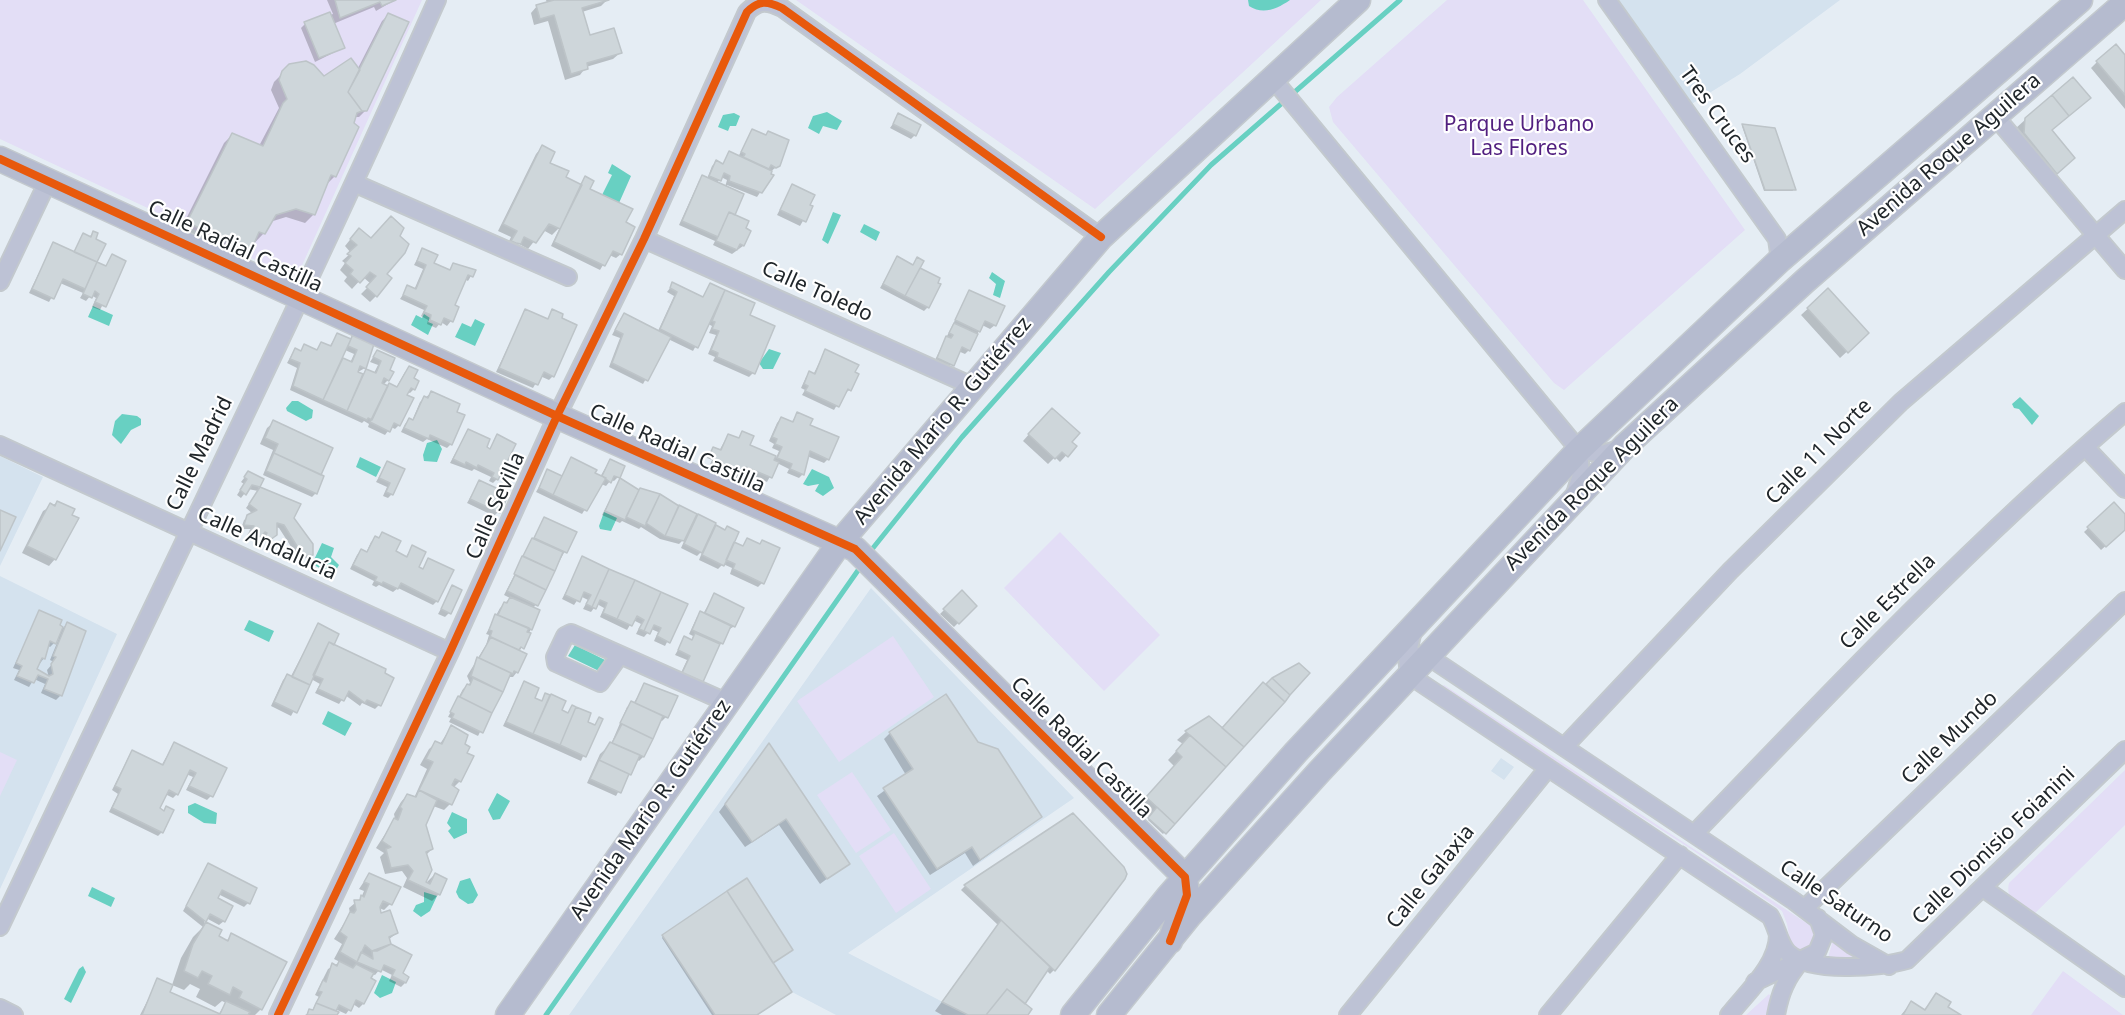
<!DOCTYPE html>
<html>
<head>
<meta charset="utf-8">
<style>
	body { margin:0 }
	canvas { display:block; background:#e5edf4 }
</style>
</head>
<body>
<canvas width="2125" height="1015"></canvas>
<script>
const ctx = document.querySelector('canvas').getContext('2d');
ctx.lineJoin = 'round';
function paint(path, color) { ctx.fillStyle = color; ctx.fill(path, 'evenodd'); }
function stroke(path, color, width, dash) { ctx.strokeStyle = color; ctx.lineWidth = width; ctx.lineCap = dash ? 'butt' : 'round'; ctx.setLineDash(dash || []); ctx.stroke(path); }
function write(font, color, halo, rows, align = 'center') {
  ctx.font = font + ' "Noto Sans",sans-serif'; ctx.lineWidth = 4.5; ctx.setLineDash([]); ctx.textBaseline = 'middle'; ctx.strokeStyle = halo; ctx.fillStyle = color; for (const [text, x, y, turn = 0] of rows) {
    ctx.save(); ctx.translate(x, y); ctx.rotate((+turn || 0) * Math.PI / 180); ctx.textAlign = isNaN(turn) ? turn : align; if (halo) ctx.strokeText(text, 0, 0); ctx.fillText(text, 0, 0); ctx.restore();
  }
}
paint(new Path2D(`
	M1616 0H1840L1740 74 1690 105Z
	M0 456 43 477 0 566Z
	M0 576 117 634 0 889Z
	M871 588 1074 798 848 953 968 1015H836L792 992 758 1015H569Z
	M1501 758 1514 767 1504 780 1491 771Z`), '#d4e2ee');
paint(new Path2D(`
	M0 0H422L299 272 290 277 184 225 0 139Z
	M796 0H1321L1095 209Z
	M1447 0H1583L1745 230 1564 390 1554 383 1333 122 1329 107 1337 97Z
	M1060 532 1160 635 1104 691 1004 588Z
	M893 636 934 697 839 762 797 701Z
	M1444 685 1811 926 1814 936 1811 949 1801 953 1791 946 1787 924 1782 911 1691 849 1446 692 1442 686Z
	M0 752 17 760 0 796Z
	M2125 770V825L2030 918C2018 909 2005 900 2009 883Z
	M852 772 891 830 856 853 817 795Z
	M894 833 931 889 896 913 859 856Z
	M1833 940 1856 957 1858 960 1828 958Z
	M2063 971 2123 1015H2031Z
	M1769 994 1772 998 1767 1015H1746Z`), '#e3def6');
paint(new Path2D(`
	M1248 0H1290C1277 9 1263 15 1249 6Z
	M827 112 842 121 837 130 823 126 819 134 808 128 813 116Z
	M734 113 740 116 736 126H730L728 131 718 127 723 115Z
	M612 164 631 176 619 203 602 195 612 175 608 173Z
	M833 212 841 215 828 244 822 240Z
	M864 224 880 232 876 241 860 232Z
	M992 272 1005 281 1000 298 993 295 996 284 989 278Z
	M93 306 113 315 109 326 88 317Z
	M424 314 430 318 428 322 433 324 428 335 411 325 416 315 422 318Z
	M475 319 485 324 475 346 455 337 462 323 471 327Z
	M769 349 781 353 773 369H763L759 363Z
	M2020 397 2039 416 2032 425 2019 409 2014 408 2012 404Z
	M292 401H298L313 410 312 418 306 421 287 411 286 408Z
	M122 414 137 416 141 419V425L131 430 121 444 112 435 115 421Z
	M437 440 442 449 437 462 424 461 423 455 427 443Z
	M360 457 381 467 376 477 356 467Z
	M812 469 829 477 834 488 823 496 815 491 819 484 808 486 803 484Z
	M604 512 617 518 611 531 600 529 599 526Z
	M322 543 334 548 331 557 339 565 333 575 312 564Z
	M249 620 274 631 269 642 244 630Z
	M575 645 605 660 599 671 568 656Z
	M328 711 352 723 345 736 322 724Z
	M497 793 510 801 500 819 493 820 488 810Z
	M195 803 217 813 216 824 204 823 188 813V806Z
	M452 812 467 819V833L454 839 448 831 451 828 447 823Z
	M470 878 478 895 473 903 468 904 459 898 456 892 460 881Z
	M92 887 115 898 111 907 88 896Z
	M424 892 437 896 430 911 421 917 413 911 416 905 424 902Z
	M83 966 86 972 71 1003 64 999 79 969Z
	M382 975 396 982 392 993 380 998 374 993Z`), '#68d0c2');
paint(new Path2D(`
	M327 0H395L376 11 374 7 333 24 343 48 315 62 301 28 305 24 333 14Z
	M546 0H607L601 6 582 12 589 36 620 53 613 59 586 67 580 75 565 80 548 21 534 25 531 13 537 6 547 3Z
	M388 15 366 110 359 117H354L335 176 326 185 314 214 305 223 286 217 270 222 264 233 242 256 235 259 180 231 224 143 232 135 259 146 279 108 271 90 274 82 290 66 324 78 357 70 382 21Z
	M2125 57V109L2091 68 2097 62Z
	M2080 107 2051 131 2065 167 2048 181 2016 142V128L2026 119Z
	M899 115 915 135 911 139 890 128Z
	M1742 126 1774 129 1793 191H1764Z
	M752 131 765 136 769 132 779 165 770 172 772 175 757 197 727 185 733 216 749 231 743 246 732 254 713 245 715 241 679 225 699 181 703 177 707 179 712 166 716 162 722 165 730 153 738 157ZM721 177 727 180 725 187 717 183Z
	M542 147 548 164 564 178 580 186 586 178 588 190 624 223 621 254 616 258 609 255 600 270 551 246 560 227 552 235 543 230 528 249 519 244 513 249 506 247 511 237 498 231 536 154Z
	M792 186 811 207 800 226 777 215Z
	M93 233 96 263 105 267 112 256 124 262 100 310 92 307 96 298 91 295 86 301 80 298 83 293 60 283 49 302 29 293 53 244 73 253 83 235 89 237Z
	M353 236 385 274 376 296 370 302 361 294 371 284 363 277 352 289 344 281 347 277 340 270 345 263 342 261 351 253 345 246Z
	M422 250 432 264 448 271 453 265 474 271 468 281 464 279 453 306 457 308 451 321 447 326 441 322 436 328 427 324 428 320 421 316 424 310 400 299 408 287 414 290 423 269 414 265Z
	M897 258 912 266 917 259 928 307 924 311 880 288Z
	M673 284 702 298 710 285 753 304 748 316 753 373 749 377 713 361 715 357 708 354 716 335 709 333 712 326 708 324 693 351 668 339 643 384 609 367 620 338 612 335 621 318 625 314 658 331 674 296 667 292Z
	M1828 290 1867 333 1840 358 1801 315Z
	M969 292 995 325 990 329 982 325 969 350 965 354 958 351 948 369 934 362Z
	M525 311 546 320 553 311V376L549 380 540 376 533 388 496 372Z
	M337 335 349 340 354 336 365 368 358 372 363 377 367 370 374 373 378 365 370 362 377 351 388 370V380L383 385 396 388 405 372 412 378 414 389 410 393 407 392 399 425 395 429 391 427 385 435 368 427 369 424 364 421 362 423 290 390 297 368 287 363 292 354 296 350 300 352 305 346 316 351 321 343 329 347ZM345 350 354 354 350 363 341 359Z
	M825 351 853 373 850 390 844 393 834 410 802 395 805 390 801 388 806 377 810 373 813 375Z
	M431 393 455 412 451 444 447 448 427 439 423 442 401 432 405 424 409 420 412 421 420 402Z
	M797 414 809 426 828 459 824 463 807 456 803 474 799 478 787 473 789 469 777 463 767 482 743 471 736 481 708 469 712 460 707 458 709 453 713 449 719 451 728 435 737 439 742 433 748 446 776 458 779 451 772 448 774 444 769 441 777 423 781 418 791 423Z
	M1045 416 1075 446 1060 462 1055 457 1048 464 1023 441Z
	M274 422 319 476 316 493 312 497 263 475 273 450 260 444 267 428Z
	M468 430 489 450 498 436 497 479 493 483 489 481 491 477 474 469 472 471 450 463Z
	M571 459 600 477 610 460 618 477 614 481 611 480 606 486 601 484 582 514 536 492 548 471 561 477Z
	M387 463 392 494 388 498 383 496 387 487 376 482Z
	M248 473 262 480 258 487 299 505 293 518 313 550 307 558 299 559 279 528 276 527 274 536 264 543 261 534 256 540 247 535 251 529H241L244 520 253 514 246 508 258 491 248 489 241 498 237 495 244 484 241 482Z
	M620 480 691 524 699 516 724 531 727 528 732 543 742 547 747 540 762 583 758 587 730 574 732 568 723 564 718 569 699 560 703 550 697 556 681 548 686 537 679 544 660 539 641 527 639 529 622 521 620 523 602 515Z
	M479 482 498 512 494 516 467 503Z
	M58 502 55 559 49 566 22 553 43 511Z
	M2114 504 2125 516V529L2101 550 2084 532Z
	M544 518 575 533 533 609 531 629 519 652 517 672 513 677H508L478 736 449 722 451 718 448 717 463 689 470 683 467 676 486 645 489 635 486 634 500 608 510 598 504 595Z
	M383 534 394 552 405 558 413 546 417 567 422 570 429 559 437 601 433 605 398 588 393 592 379 585 376 587 372 585 374 581 350 569 357 555 361 551 366 553 371 542Z
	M583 558 686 605 665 646 654 641 658 632 651 629 644 637 636 634 641 624 633 620 627 630 600 617 604 608 597 604 591 612 583 609 588 600 580 596 574 605 562 599Z
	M453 587 449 613 445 617 438 614Z
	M962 592 975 606 954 627 940 614Z
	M714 595 742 609 733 627 728 630 717 647 697 686 679 677 687 660 675 655 685 638 691 641 693 636 689 634 697 617 703 614Z
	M40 611 63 628 67 624 84 631 60 696 56 700 41 693 45 684 34 679 29 687 14 680 19 670 13 668ZM59 638 50 660 54 662 47 670 49 678 35 670 44 658 47 645 50 647Z
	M318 625 379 705 375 709 362 703 360 706 345 695 339 704 315 693 320 684 311 679 291 716 271 706 283 680 287 676 290 678Z
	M1308 673 1163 834 1148 820 1150 817 1138 807 1174 766 1168 760 1183 744 1177 740 1186 732 1209 718 1222 729 1272 679Z
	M524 683 533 698 540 702 546 695H550L564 702 560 711 566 714 572 707 586 722 594 726 599 719 581 761 503 726Z
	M645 685 676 697 666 717 662 721 659 720 643 757 639 761 636 759 616 796 587 783 600 754 611 744 627 707 633 704Z
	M451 727 463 745 460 781 453 788 450 804 444 810 433 806 424 825 432 849 426 855 423 886 435 874 439 894 432 901 403 887 407 878 402 871 385 874 380 857 384 853 376 848 395 819 394 814 401 802 407 795 414 798 427 769 420 765 429 749 436 743 440 744Z
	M890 733 977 743 1041 817 973 866 965 853 930 875 877 796 906 775 884 739Z
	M174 744 225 769 211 796 207 800 186 790 193 777 186 774 177 794 173 798 165 794 158 809 163 812 166 808 162 832 158 836 109 812 118 794 112 790 129 756 133 752 161 766Z
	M763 752 848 863 820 884 779 825 745 847 719 812Z
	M208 865 248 903 244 907 218 894 216 899 224 921 219 925 206 918 204 922 220 931 217 937 226 941 232 935 261 1009 255 1015H218L226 1003 222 1001 215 1007 196 997 200 989 190 984 184 990 172 985 181 958 193 937 203 927 183 911Z
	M369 874 390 904 384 910 379 908 380 914 397 933 388 940 401 974 407 977 405 983 401 987 389 981 392 975 380 969 375 975 372 974 363 1004 359 1008 353 1004 346 1014 335 1009 336 1015H305L312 1011 319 997 315 995 328 969 340 962 334 959 342 944 334 939 350 914 349 908 361 898 364 891 359 889Z
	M1124 879 1054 970 1050 974 1046 970 1024 1003 1026 1015H942L935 1011 998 925 961 890 965 886Z
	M663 936 791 950 772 964 755 1015H712L662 938Z
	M158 980 168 993 217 1015H140Z
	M1936 995 1946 1007 1958 1015H1901L1911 1003 1923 1011Z`), '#0003');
stroke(new Path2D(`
	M873 548 962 437 1109 272 1211 165 1400 0
	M546 1015 859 569`), '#68d0c2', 5);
const building = new Path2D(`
	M335 0H396L382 6 380 2 340 18Z
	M554 0H609L582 8 590 35 614 28 622 53 587 63 588 69 571 74 554 15 540 19 536 5Z
	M330 12 345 48 319 58 304 22Z
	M388 13 409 22 367 111H362L348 92Z
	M2116 44 2125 55V95L2096 61Z
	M351 58 360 70 348 92 362 111 357 113 354 123 359 127 336 177 331 175 315 215 296 209 276 215 265 234 259 232 252 248 247 246 245 251 187 222 232 133 263 146 283 103 287 99 279 80 282 71 289 64 306 61 314 65 324 76Z
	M2073 77 2091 98 2069 116 2052 95Z
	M2052 95 2069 116 2052 130 2075 158 2057 174 2024 133 2025 118Z
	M898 113 921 125 916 136 893 124Z
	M1742 124 1775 128 1796 190H1765Z
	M752 129 766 135 768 131 789 140 780 166 776 168 771 165 769 169 743 157 745 154 741 152Z
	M542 145 555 152 550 163 569 171 566 177 582 185 560 229 549 224 536 243 524 237 521 244 516 243 511 241 517 231 503 224Z
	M729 151 772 171 771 174 774 175 762 193 729 181 730 176 724 173 721 181 709 176 716 160 723 164Z
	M702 175 744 194 735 215 729 212 718 237 682 221Z
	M585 176 594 181 590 189 633 209 626 222 635 227 622 255 613 251 605 266 554 242Z
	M792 184 815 195 810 205 813 206 806 222 780 210Z
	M729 212 749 221 746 228 751 231 744 246 740 244 737 250 716 241Z
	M391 216 404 228 400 236 409 244 405 253 387 274 392 278 377 297 366 287 376 276 370 272 360 283 350 274 353 270 345 263 351 256 347 254 357 245 350 239 359 228 371 238Z
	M93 231 98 233 96 239 106 244 97 262 74 252 83 233 91 237Z
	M53 242 97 262 85 289 63 279 54 299 32 289Z
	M422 248 438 255 434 263 450 270 453 263 476 270 473 277 468 275 455 305 459 307 453 322 444 318 441 325 430 320 431 315 424 312 427 306 403 295 407 285 416 289 426 265 417 261Z
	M112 254 126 261 106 307 95 302 99 294 95 291 92 298 83 294 97 262 106 266Z
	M897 256 913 265 917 257 924 261 905 296 883 284Z
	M920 268 940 278 938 283 941 284 929 308 905 296Z
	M672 282 703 297 710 283 725 290 698 348 660 329 677 292 670 288Z
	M1828 288 1869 333 1848 353 1807 308Z
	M725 290 755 303 750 315 775 326 755 374 717 357 718 353 711 350 719 331 712 329 715 322 712 321Z
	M969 290 1005 306 996 326 985 321 980 332 955 320Z
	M525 309 548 319 552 309 563 314 562 318 577 325 554 377 544 372 538 385 499 368Z
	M624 313 671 337 648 381 612 363 623 334 615 330Z
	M954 323 978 334 970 351 962 347 954 366 937 358 946 336 951 338 953 335 949 333Z
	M337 333 351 339 323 400 293 386 300 363 290 359 295 348 301 351 304 344 317 350 321 342 331 346Z
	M353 334 374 344 366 369 360 366 358 372 363 374 347 411 323 400 343 358 352 362 357 350 348 346Z
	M825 349 859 365 855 372 859 374 851 391 848 389 839 407 805 391 808 386 804 384 809 371 815 374Z
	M377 350 395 358 390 370 394 372 389 381 384 378 382 383 388 386 372 420 368 418 367 420 347 411 366 369 376 373 381 361 373 357Z
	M409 366 418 370 414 378 419 381 415 390 411 388 407 395 414 398 400 426 394 423 390 432 370 422 389 383 397 387Z
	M431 391 460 404 457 412 465 415 452 445 430 435 429 439 404 428 409 418 413 420 424 396 428 398Z
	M1052 408 1080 433 1072 442 1077 446 1068 457 1062 452 1055 459 1028 434Z
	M797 412 813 419 810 425 839 437 829 460 810 451 804 475 790 469 792 464 777 458 782 447 775 444 777 439 772 437 781 417 793 422Z
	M273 420 333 448 321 475 274 453 278 444 265 438Z
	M468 429 490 439 487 447 490 449 497 434 516 444 498 480 492 477 494 473 478 465 477 468 466 462 465 465 453 459Z
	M742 431 754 436 750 445 776 456 774 460 779 462 772 478 746 467 742 478 711 465 715 456 710 454 713 447 721 450 728 434 739 438Z
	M274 453 324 476 317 494 266 471Z
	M571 457 597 470 595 473 606 478 587 511 553 495Z
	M610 459 625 466 620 478 614 476 611 483 602 476Z
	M387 461 405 469 393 495 386 492 390 483 379 478Z
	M547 469 562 476 553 495 539 488Z
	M248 471 264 479 260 487 252 485 246 495 240 490 247 479 244 477Z
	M620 478 639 490 625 520 605 511Z
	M479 480 509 494 500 513 470 499Z
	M260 487 301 504 294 518 313 544V555L303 556 284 525 277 523V535L270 540 265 537 267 533 265 532 261 537 250 531 254 526 244 525 247 515 257 510 249 504Z
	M640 488 660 494 645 526 626 517Z
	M660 494 679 506 665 536 646 523Z
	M57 501 75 509 72 515 79 518 56 560 27 546 50 503 55 506Z
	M2114 502 2125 514V530L2106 547 2087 527Z
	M679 505 697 514 684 541 665 536Z
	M0 510 16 517 0 551Z
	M698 514 716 523 702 553 684 544Z
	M544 517 577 532 567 553 534 538Z
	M716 525 725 530 727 526 739 532 724 566 702 555Z
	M382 532 401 541 396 551 407 557 412 545 426 552 419 567 423 569 428 558 454 570 438 602 401 583 398 589 383 582 382 584 375 581 377 577 353 565 361 549 367 552 375 536 379 538Z
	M532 538 563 552 555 571 523 556Z
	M747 538 760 544 762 540 780 548 764 584 733 569 735 564 726 560 734 542 743 546Z
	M522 556 555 571 546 590 514 574Z
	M582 556 609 569 592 607 586 604 591 595 584 592 580 602 565 595Z
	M609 569 635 580 617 619 603 613 607 603 600 600 596 609 592 607Z
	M515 575 546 590 538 606 507 591Z
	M635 580 661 592 644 631 639 629 644 620 637 616 632 626 617 619Z
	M452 585 462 590 451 614 441 609Z
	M962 590 977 606 959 624 943 609Z
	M661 592 688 604 670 643 657 636 661 628 654 625 650 634 644 631Z
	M714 593 744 608 735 627 705 613Z
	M510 597 540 610 532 630 498 615 504 602 507 603Z
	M39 610 62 620 60 625 63 627 56 644 50 641 45 659 42 658 37 669 49 676 53 674 51 664 56 657 53 656 67 622 86 631 62 696 44 689 48 679 38 675 34 683 17 676 22 666 16 663Z
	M700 611 731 626 723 644 692 630Z
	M495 614 529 628 527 632 531 633 524 649 521 647 519 650 490 637 492 631 489 630Z
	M318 623 339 634 334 645 329 642 310 685 292 677Z
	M695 633 720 644 703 682 682 673 690 656 678 650 684 636 692 640Z
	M491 637 527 654 518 673 514 671 513 674 479 658Z
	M329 642 386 669 385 673 394 678 381 706 367 700 365 703 349 691 344 701 318 689 323 679 313 675Z
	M477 657 511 673 503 692 471 676Z
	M1299 663 1310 673 1290 695 1272 678Z
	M287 674 310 685 297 713 274 702Z
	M473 678 503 692 492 713 460 697 467 684 470 685Z
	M1272 678 1290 695 1285 702 1266 684Z
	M524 681 539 688 535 698 542 701 545 693 550 695 533 734 506 722Z
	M1263 682 1285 702 1244 747 1222 728Z
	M644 683 678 696 668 718 635 703Z
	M551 694 566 701 562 710 568 713 572 705 576 707 560 745 533 734Z
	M946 694 978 742 998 749 1042 817 980 860 972 847 937 869 883 788 913 769 889 732Z
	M458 696 492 713 483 733 452 718 454 714 450 712Z
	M631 701 663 716 653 739 620 723Z
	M576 707 591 713 588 722 595 725 599 717 603 719 586 757 560 745Z
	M1209 716 1244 747 1226 767 1185 731Z
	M622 724 653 739 644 757 612 743Z
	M451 725 468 735 465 744 470 747 467 753 474 756 461 782 455 779 452 785 459 790 452 805 419 790 433 762 426 759 435 741 442 744Z
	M1190 735 1226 767 1175 824 1146 797 1182 757 1176 751Z
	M174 742 227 768 213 797 189 786 196 773 190 770 178 795 169 790 160 808 164 811 166 806 174 810 163 833 112 808 121 789 115 786 132 750 163 765Z
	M610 742 640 755 631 775 599 760Z
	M769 743 850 864 827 879 786 819 752 842 725 804Z
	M599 760 629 774 621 793 590 779Z
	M419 790 437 800 426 825 433 849 426 852 432 870 426 882 430 884 435 873 447 879 440 895 408 880 413 871 408 865 391 868 386 849 391 847 382 841 394 818 398 820 402 809 400 807 407 794 416 797Z
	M1157 807 1175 824 1166 834 1148 818Z
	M1073 813 1124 867 1127 874 1125 879 1055 971 964 885Z
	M208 863 257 888 250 904 222 890 218 898 233 906 225 922 210 914 206 922 186 906Z
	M369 873 401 887 392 905 383 901 380 907 381 913 390 910 398 933 389 937 391 944 377 951H372L365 945 357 962 340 952 347 937 340 932 350 912 354 913 356 910 354 900H360L361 895 364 897 369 884 364 882Z
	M747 878 793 950 773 963 727 891Z
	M727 891 792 992 757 1015H715L662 935Z
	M1001 920 1050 967 1025 1004 1007 989 986 1015H968L942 1002Z
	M206 922 222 930 219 936 228 941 231 933 287 962 262 1010 239 998 242 992 233 987 230 995 208 984 212 976 202 971 198 978 184 971 193 944Z
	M391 944 412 955 403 973 409 977 406 983 392 976 395 970 384 965 381 972 357 962 361 952 373 959 372 951Z
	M339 961 353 968 356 964 374 973 371 978 376 981 364 1004 356 1000 351 1011 339 1005 336 1011 316 1003 322 992 318 991 323 980 326 982 332 963 337 966Z
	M157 978 173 985 170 992 220 1014 226 1001 250 1012 248 1015H142Z
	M1007 989 1032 1009 1028 1015H986Z
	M1936 993 1951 1002 1948 1007 1961 1015H1903L1911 1001 1925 1010Z
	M316 1003 339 1012 337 1015H307L309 1009 313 1010Z`);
paint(building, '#ced6da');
stroke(building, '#bdc4c8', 1.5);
const street = new Path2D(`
	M1607 0 1777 239 1780 260
	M1273 79 1579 450 1581 475 1575 494
	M1994 115 2125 270
	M354 183 568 277
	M644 239 972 386
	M0 282 48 181
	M0 445 450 652
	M2085 447 2125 489
	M1579 450 1603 454 1622 448
	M1413 630 1407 657 1409 675 1770 916C1777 927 1779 944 1788 953 1810 973 1881 968 1907 960L2125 750
	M620 655 600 683 556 663 555 657 565 636 571 633 726 702
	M1418 656 1426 655 1794 901 1852 945 1889 966
	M1564 747 1730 571 1901 402 2125 210
	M1694 834C1833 689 1972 543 2125 412
	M1983 888 2125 988
	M1805 908 2125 601
	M0 927C146 618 298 312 437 0
	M1755 982 1817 952 1824 935 1818 918
	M0 1008 14 1015
	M278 1015 450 652 557 416 644 239 747 12C759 0 767 1 782 8L1101 237
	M1348 1015 1548 768
	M1548 1015 1680 855
	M1729 1015C1747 992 1778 965 1778 935
	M1776 1015C1780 993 1786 978 1801 961`);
const secondary = new Path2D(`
	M0 159 557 416 855 549 1185 877 1187 895 1170 941
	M508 1015 841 541 1101 237 1358 0
	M1073 1015 1168 897 1296 752 1579 450 1780 260 2080 0
	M1109 1015 1189 916 1319 772 1625 446 1805 281 2125 3`);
stroke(street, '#c3c9ce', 20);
stroke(secondary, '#c3c9ce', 27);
stroke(street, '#bdc2d5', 16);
stroke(secondary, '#b5bbcf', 24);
stroke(new Path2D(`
	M0 159 557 416 855 549 1185 877 1187 895 1170 941
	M278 1015 450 652 557 416 644 239 747 12C759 0 767 1 782 8L1101 237`), '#e8590c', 8);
write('21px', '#20262a', '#fff', [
	["Tres Cruces",1717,115,54],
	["Avenida Roque Aguilera",1949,155,-41],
	["Calle Radial Castilla",235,247,25],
	["Calle Toledo",817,292,24],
	["Avenida Mario R. Gutiérrez",943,421,-50],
	["Calle Radial Castilla",677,449,24],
	["Calle 11 Norte",1819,452,-45],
	["Calle Madrid",200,454,-64],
	["Avenida Roque Aguilera",1592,484,-45],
	["Calle Sevilla",496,506,-66],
	["Calle Andalucía",267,544,24],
	["Calle Estrella",1888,602,-45],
	["Calle Mundo",1950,738,-44],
	["Calle Radial Castilla",1081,748,45],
	["Avenida Mario R. Gutiérrez",651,810,-55],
	["Calle Dionisio Foianini",1994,846,-44],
	["Calle Galaxia",1431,877,-51],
	["Calle Saturno",1836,902,34]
]);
write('21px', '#511f7f', '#fff', [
	["Parque Urbano",1519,125],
	["Las Flores",1519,149]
]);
</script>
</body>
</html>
